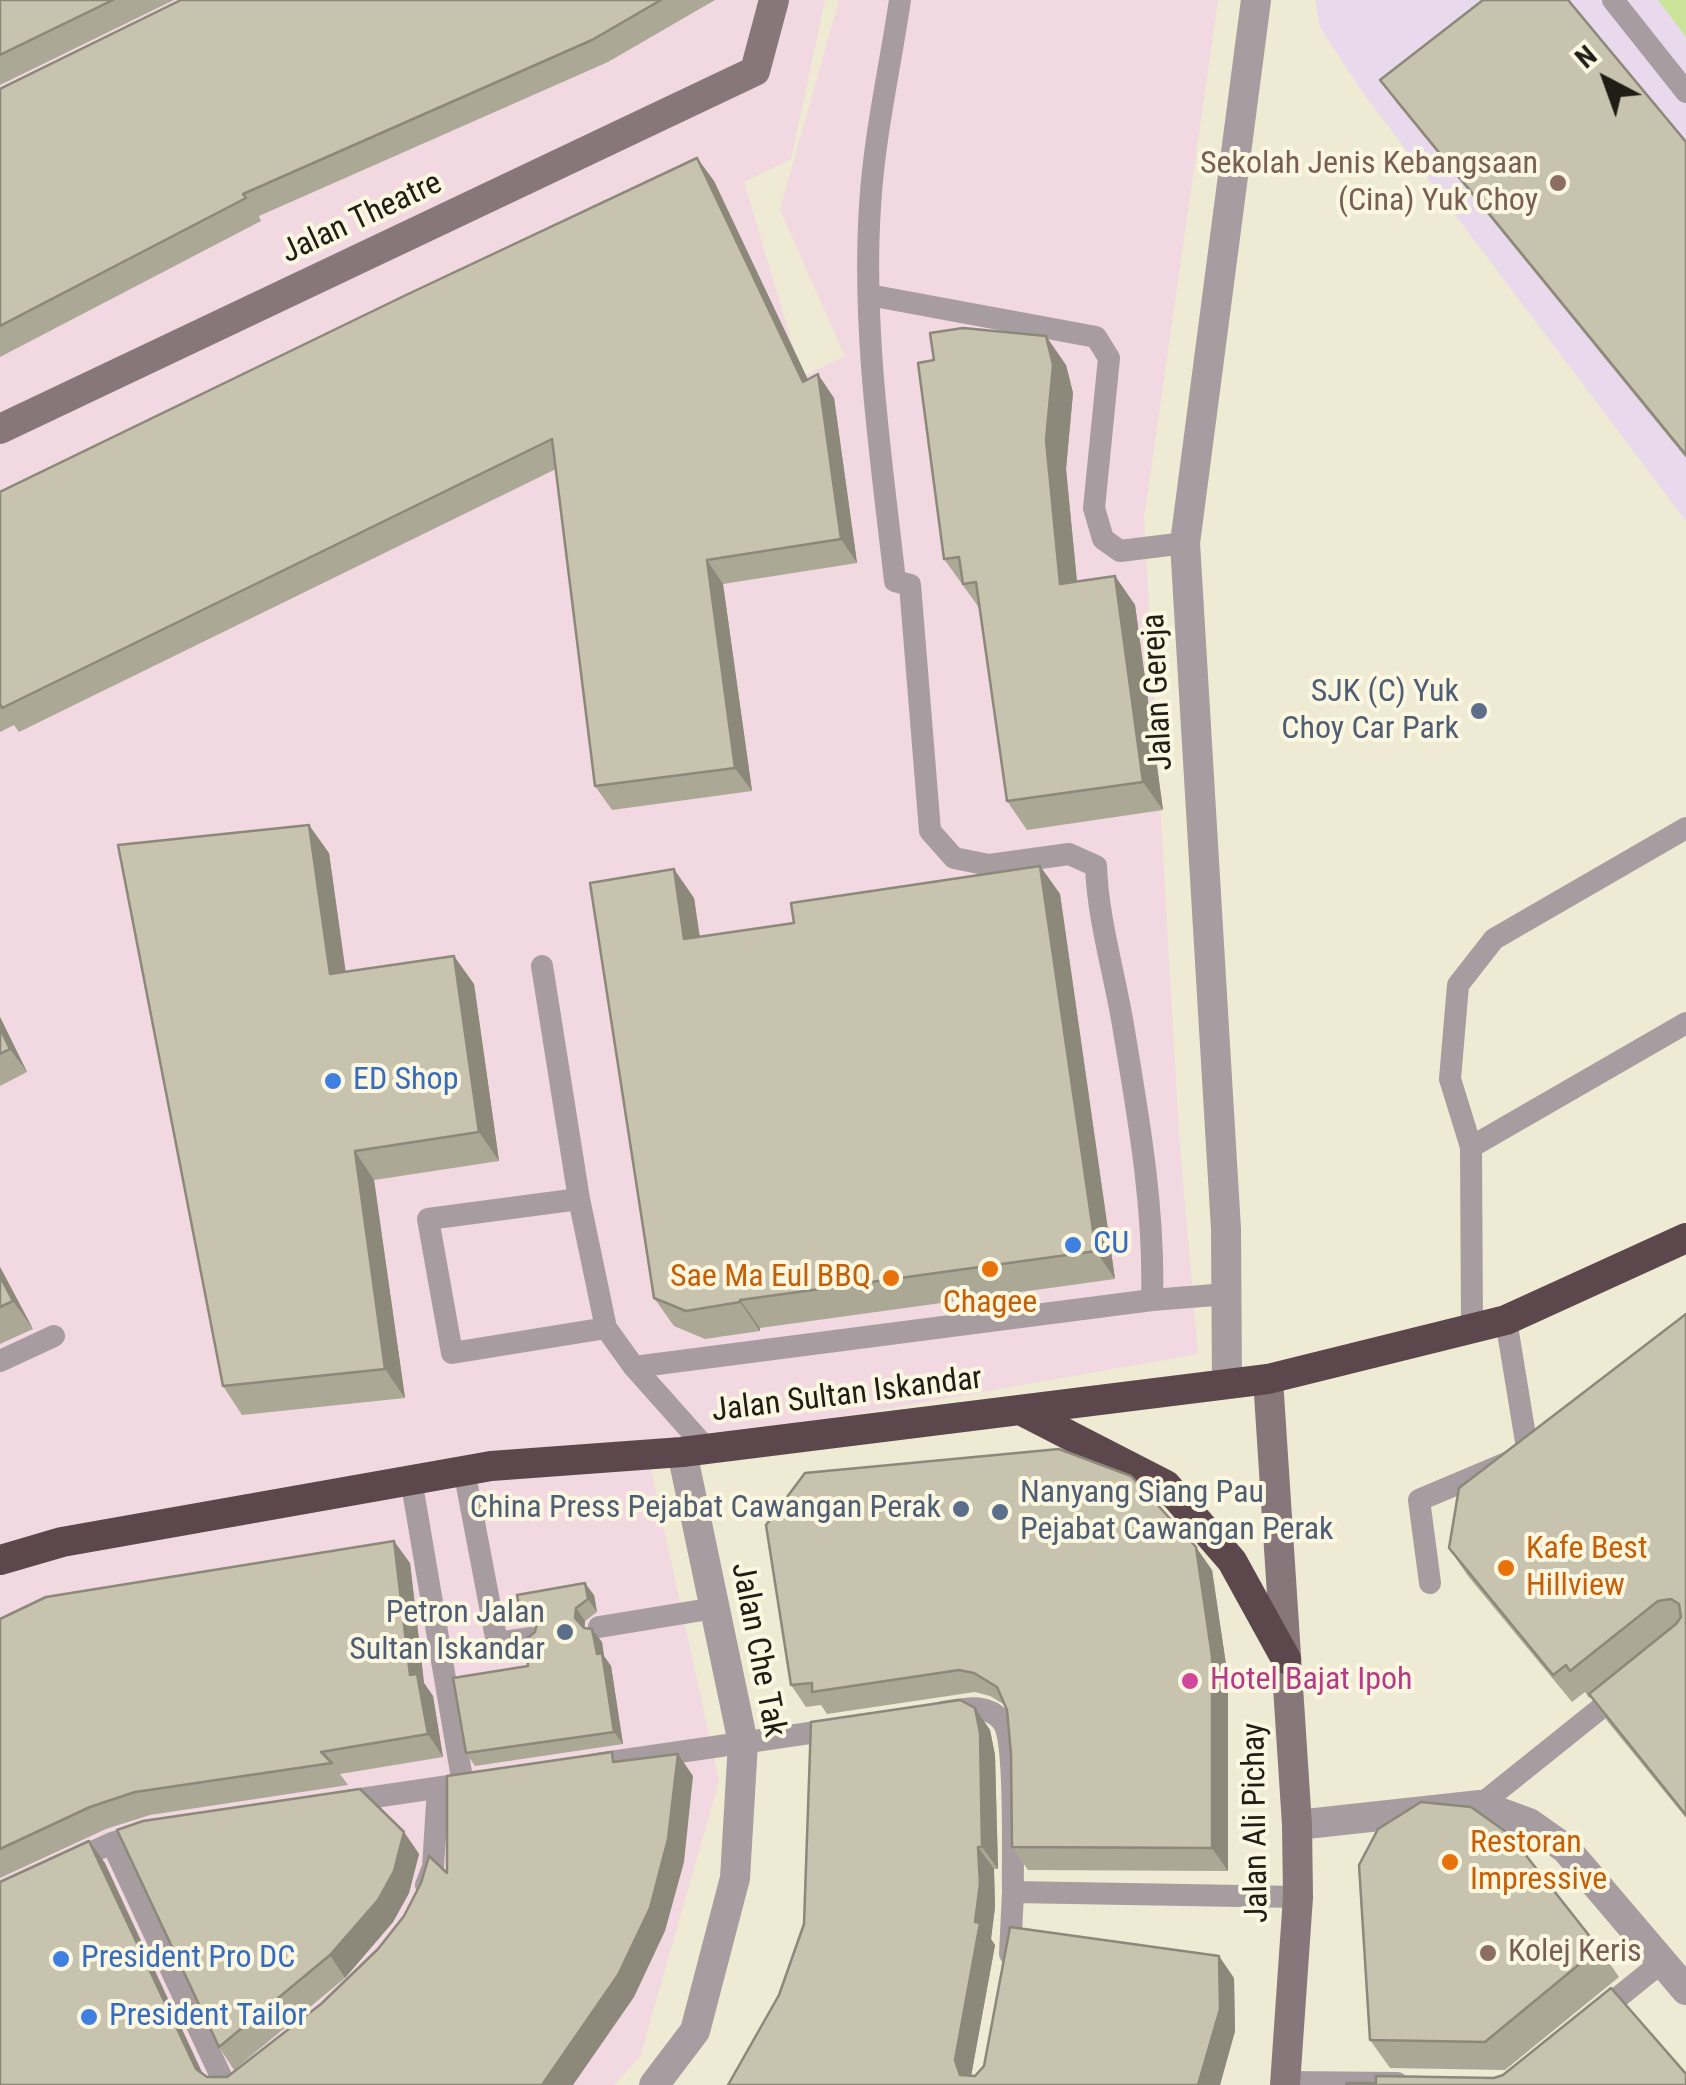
<!DOCTYPE html>
<html>
<head>
<meta charset="utf-8">
<style>
	body { margin:0 }
	#map { position:relative; width:1686px; height:2085px; overflow:hidden; background:#eeead4; font-family:"Roboto Condensed",sans-serif }
	canvas { display:block }
	.north { position:absolute; left:1556px; top:30px; width:100px; height:100px; -webkit-text-stroke:8px #fcf7e1; paint-order:stroke; rotate:319deg; font-size:28px; font-weight:700; line-height:40px; text-align:center; color:#1f1d15 }
	.north::after { content:''; display:block; margin:auto; width:35px; height:45px; background:#1f1d15; clip-path:polygon(50% 0,100% 100%,50% 72%,0 100%) }
</style>
</head>
<body>
<div id="map">
<canvas width="1686" height="2085"></canvas>
<div class="north">N</div>
</div>
<script>
const ctx = document.querySelector('canvas').getContext('2d');
ctx.lineJoin = 'round';
function paint(path, color) { ctx.fillStyle = color; ctx.fill(path, 'evenodd'); }
function stroke(path, color, width, dash) { ctx.strokeStyle = color; ctx.lineWidth = width; ctx.lineCap = dash ? 'butt' : 'round'; ctx.setLineDash(dash || []); ctx.stroke(path); }
function write(font, color, halo, rows, align = 'center') {
  ctx.font = font + ' "Roboto Condensed",sans-serif'; ctx.lineWidth = 8; ctx.setLineDash([]); ctx.textBaseline = 'middle'; ctx.strokeStyle = halo; ctx.fillStyle = color; for (const [text, x, y, turn = 0] of rows) {
    ctx.save(); ctx.translate(x, y); ctx.rotate((+turn || 0) * Math.PI / 180); ctx.textAlign = isNaN(turn) ? turn : align; if (halo) ctx.strokeText(text, 0, 0); ctx.fillText(text, 0, 0); ctx.restore();
  }
}
paint(new Path2D(`
	M0 0H825L791 159 744 182 802 377 845 356 780 210 839 0H1218L1144 518 1179 1135 1198 1354 647 1451 719 1781 640 2057 614 2085H0Z`), '#f1d8e1');
paint(new Path2D(`
	M1315 0H1686V521L1361 90 1320 27Z`), '#e9d9ec');
paint(new Path2D(`
	M1658 0H1686V37Z`), '#cae499');
stroke(new Path2D(`
	M900 0C890 68 874 137 870 206 862 331 881 457 895 581L910 585 930 831 954 858 989 865 1069 854 1096 866C1098 920 1114 971 1123 1025 1138 1115 1155 1209 1152 1300
	M1613 0 1686 92
	M869 295 1096 337 1109 358 1094 508 1103 539 1120 551 1185 543
	M542 966 579 1199
	M1471 1147 1686 1023
	M606 1328 452 1353 428 1219 579 1199 606 1328 634 1367 707 1449
	M1472 1329 1471 1147 1450 1079 1458 985 1494 939 1686 828
	M0 1361 54 1336
	M634 1367 1152 1300 1227 1294
	M464 1470 497 1643 531 1638
	M411 1479 463 1784
	M1430 1583 1419 1500 1528 1454 1506 1320
	M599 1627 715 1608
	M943 1712C964 1709 986 1702 1002 1721 1017 1739 1012 1862 1013 1892L1298 1897
	M597 1764 837 1729
	M340 1802 476 1782
	M1480 1805 1621 1692
	M112 1843 225 2085
	M68 1863 112 1843 150 1831
	M426 1885 433 1867 438 1788
	M1010 1954 1013 1892
	M1595 2016 1662 1962
	M1286 2082 1397 2083`), '#a79c9f', 22);
stroke(new Path2D(`
	M1227 1383 1226 1229 1185 543 1256 0
	M1297 1825 1480 1805 1529 1823 1566 1849 1686 1990
	M654 2085 695 2031 735 1878 743 1743 682 1452`), '#a79c9f', 30);
stroke(new Path2D(`
	M0 429 755 71 774 0
	M1268 1379 1297 1825 1298 1897 1285 2085`), '#87777b', 30);
stroke(new Path2D(`
	M1020 1410 1166 1485 1232 1561 1286 1659
	M0 1560 62 1542 491 1466 682 1452 1268 1379 1506 1320 1686 1238`), '#5c474d', 30);
paint(new Path2D(`
	M0 0H174L0 85Z
	M181 0H715L608 62 259 216 261 221 0 357V89Z
	M1380 80 1686 142V458L1396 102Z
	M697 158 714 181 808 380 834 398 857 563 723 584 752 791 612 810 595 786 556 469 19 732 14 725 0 732V492Z
	M934 360 1066 365 1073 393 1066 469 1077 582 1115 576 1135 605 1163 810 1027 830 1007 801 980 609 944 559Z
	M329 853 345 971 474 984 499 1161 374 1180 405 1398 242 1415 223 1386Z
	M1040 866 1060 894 1115 1279 760 1328V1331L705 1339 674 1326 654 1298 694 898 700 937 794 923Z
	M0 1017 27 1072 0 1086Z
	M0 1267 33 1329 0 1344Z
	M1686 1314V1818L1608 1722 1591 1697 1589 1698 1585 1692 1572 1702 1468 1576 1449 1548Z
	M410 1563 424 1683 433 1696 443 1757 340 1774 348 1785 150 1815 106 1829 0 1878V1619Z
	M1212 1570 1228 1678V1871L1028 1870 1012 1847 1011 1754 1007 1710 1005 1705 990 1696 975 1692 827 1714 821 1705 806 1707 791 1685Z
	M594 1595 597 1612 585 1621V1628L602 1642 604 1656 611 1666 623 1744 475 1766 466 1753 528 1666 536 1624 529 1623 520 1610Z
	M975 1708 990 1730 995 1755 998 1869H994L995 1907 991 1939 995 1945 971 2076H975L1234 1978 1235 2031 1220 2085H728Z
	M404 1832 419 1854 409 1893 393 1922 345 1978 234 2070 219 2047Z
	M1599 1948 1619 1977 1505 2070 1390 2068 1370 2040Z`), '#aca896');
paint(new Path2D(`
	M697 158 714 181 820 405 803 382Z
	M1046 336 1066 365 1073 393 1066 469 1080 613 1060 584 1046 440Z
	M818 374 834 398 857 563 841 539Z
	M707 560 723 584 752 791 735 768Z
	M1115 576 1135 605 1163 810 1143 782Z
	M309 825 329 853 350 1002 330 974Z
	M1040 866 1060 894 1115 1279 1096 1251Z
	M674 869 694 898 704 968 684 939Z
	M454 956 474 984 499 1161 479 1132Z
	M0 1017 27 1072 10 1049 0 1028Z
	M355 1151 374 1180 405 1398 385 1369Z
	M0 1267 33 1329 13 1301 0 1276Z
	M740 1300 760 1328V1331L740 1302Z
	M394 1541 410 1563 424 1683 433 1696 443 1757 428 1734 410 1675Z
	M1196 1547 1212 1570 1228 1678V1871L1212 1848Z
	M585 1583 594 1595 597 1612 588 1599Z
	M576 1608 585 1621 584 1630 575 1618Z
	M592 1629 602 1642 604 1656 611 1666 623 1744 614 1732Z
	M975 1708 990 1730 995 1755 998 1869 982 1847Z
	M678 1754 693 1776 684 1862 665 1931 634 1997 573 2085H542Z
	M404 1832 419 1854 409 1893 393 1922 345 1978 330 1955Z
	M89 1841 105 1863 208 2085 196 2069Z
	M978 1847 994 1869 995 1907 991 1939 995 1945 970 2082 960 2075 955 2060 975 1922Z
	M1219 1956 1234 1978 1235 2031 1220 2085H1198Z`), '#8c887a');
const building = new Path2D(`
	M0 0H113L0 55Z
	M181 0H661L592 40 243 194 246 198 0 326V89Z
	M1483 0H1568L1686 142V455L1380 80Z
	M697 158 803 382 818 374 841 539 707 560 735 768 595 786 552 439 2 708 0 704V492L406 295Z
	M963 328 1046 336 1053 365 1046 440 1060 584 1115 576 1143 782 1007 801 976 582 963 584 959 557 944 559 918 363 934 360 930 333Z
	M309 825 330 974 454 956 479 1132 355 1151 385 1369 223 1386 118 845Z
	M1040 866 1096 1251 740 1300V1302L686 1311 654 1298 590 883 674 869 684 939 794 923 791 903Z
	M0 1028 10 1049 0 1054Z
	M0 1276 13 1301 0 1307Z
	M1686 1314V1815L1589 1694 1676 1624 1681 1617 1679 1604 1671 1599 1658 1601 1570 1671 1566 1665 1553 1675 1449 1548 1459 1488Z
	M1059 1449 1131 1476 1196 1547 1212 1656V1848L1012 1847 1011 1754 1007 1710 997 1687 974 1673 959 1670 812 1692V1683L791 1685 766 1525 805 1473Z
	M394 1541 410 1675 417 1674 428 1734 321 1752 332 1763 135 1792 90 1807 0 1849V1619L46 1597Z
	M585 1583 588 1599 576 1608 575 1618 584 1628 592 1629 597 1654 602 1653 614 1732 466 1753 453 1678 528 1666 525 1640 535 1632 537 1622 528 1612 520 1610 517 1595Z
	M960 1700 975 1708 980 1733 982 1847H978L980 1884 975 1922 980 1923 955 2060 960 2075 975 2076 984 2066 1010 1927 1219 1956 1220 2009 1198 2085H728L779 1995 804 1924 811 1722Z
	M612 1752 613 1762 678 1754 668 1839 650 1908 618 1975 542 2085H0V1882L89 1841 196 2069 207 2077H227L321 2004 378 1949 404 1916 421 1883 429 1856 447 1873V1776Z
	M360 1789 404 1832 394 1871 378 1900 330 1955 219 2047 117 1830 143 1821Z
	M1421 1802 1471 1807 1509 1834 1599 1948 1485 2042 1370 2040 1359 1865 1378 1829Z
	M1611 1988 1686 2074V2085H1346L1347 2083H1376V2076L1494 2078 1503 2075Z`);
paint(building, '#c8c3ae');
stroke(building, '#8c887a', 2.5);
for (const [x, y, r, color] of [
	[1558,183,10,"#8d6e63"],
	[1479,711,10,"#5c6f8a"],
	[333,1081,10,"#3f7fe0"],
	[1073,1245,10,"#3f7fe0"],
	[990,1269,10,"#e8710a"],
	[891,1278,10,"#e8710a"],
	[961,1509,10,"#5c6f8a"],
	[1000,1512,10,"#5c6f8a"],
	[1506,1568,10,"#e8710a"],
	[565,1632,10,"#5c6f8a"],
	[1190,1681,10,"#d1479c"],
	[1450,1862,10,"#e8710a"],
	[1488,1953,10,"#8d6e63"],
	[61,1959,10,"#3f7fe0"],
	[89,2017,10,"#3f7fe0"]
]) { const dot = new Path2D(); dot.arc(x, y, r, 0, 2 * Math.PI); ctx.fillStyle = color; ctx.fill(dot); stroke(dot, '#fcf7e1', 4); }
write('32px', '#785e54', '#fcf7e1', [
	["Sekolah Jenis Kebangsaan",1538,165],
	["(Cina) Yuk Choy",1538,202],
	["Kolej Keris",1508,1953,"left"]
], 'right');
write('32px', '#1f1d15', '#fcf7e1', [
	["Jalan Theatre",362,219,-25],
	["Jalan Gereja",1159,692,-93],
	["Jalan Sultan Iskandar",847,1396,-7],
	["Jalan Che Tak",757,1650,79],
	["Jalan Ali Pichay",1257,1823,-91]
]);
write('32px', '#4e5e75', '#fcf7e1', [
	["SJK (C) Yuk",1459,693],
	["Choy Car Park",1459,730],
	["Nanyang Siang Pau",1020,1494,"left"],
	["Pejabat Cawangan Perak",1020,1531,"left"],
	["China Press Pejabat Cawangan Perak",941,1509],
	["Petron Jalan",545,1614],
	["Sultan Iskandar",545,1651]
], 'right');
write('32px', '#366cbe', '#fcf7e1', [
	["ED Shop",353,1081],
	["CU",1093,1245],
	["President Pro DC",81,1959],
	["President Tailor",109,2017]
], 'left');
write('32px', '#c56008', '#fcf7e1', [
	["Sae Ma Eul BBQ",871,1278,"right"],
	["Chagee",990,1304,"center"],
	["Kafe Best",1526,1550],
	["Hillview",1526,1587],
	["Restoran",1470,1844],
	["Impressive",1470,1881]
], 'left');
write('32px', '#b23c85', '#fcf7e1', [
	["Hotel Bajat Ipoh",1210,1681]
], 'left');
</script>
</body>
</html>
